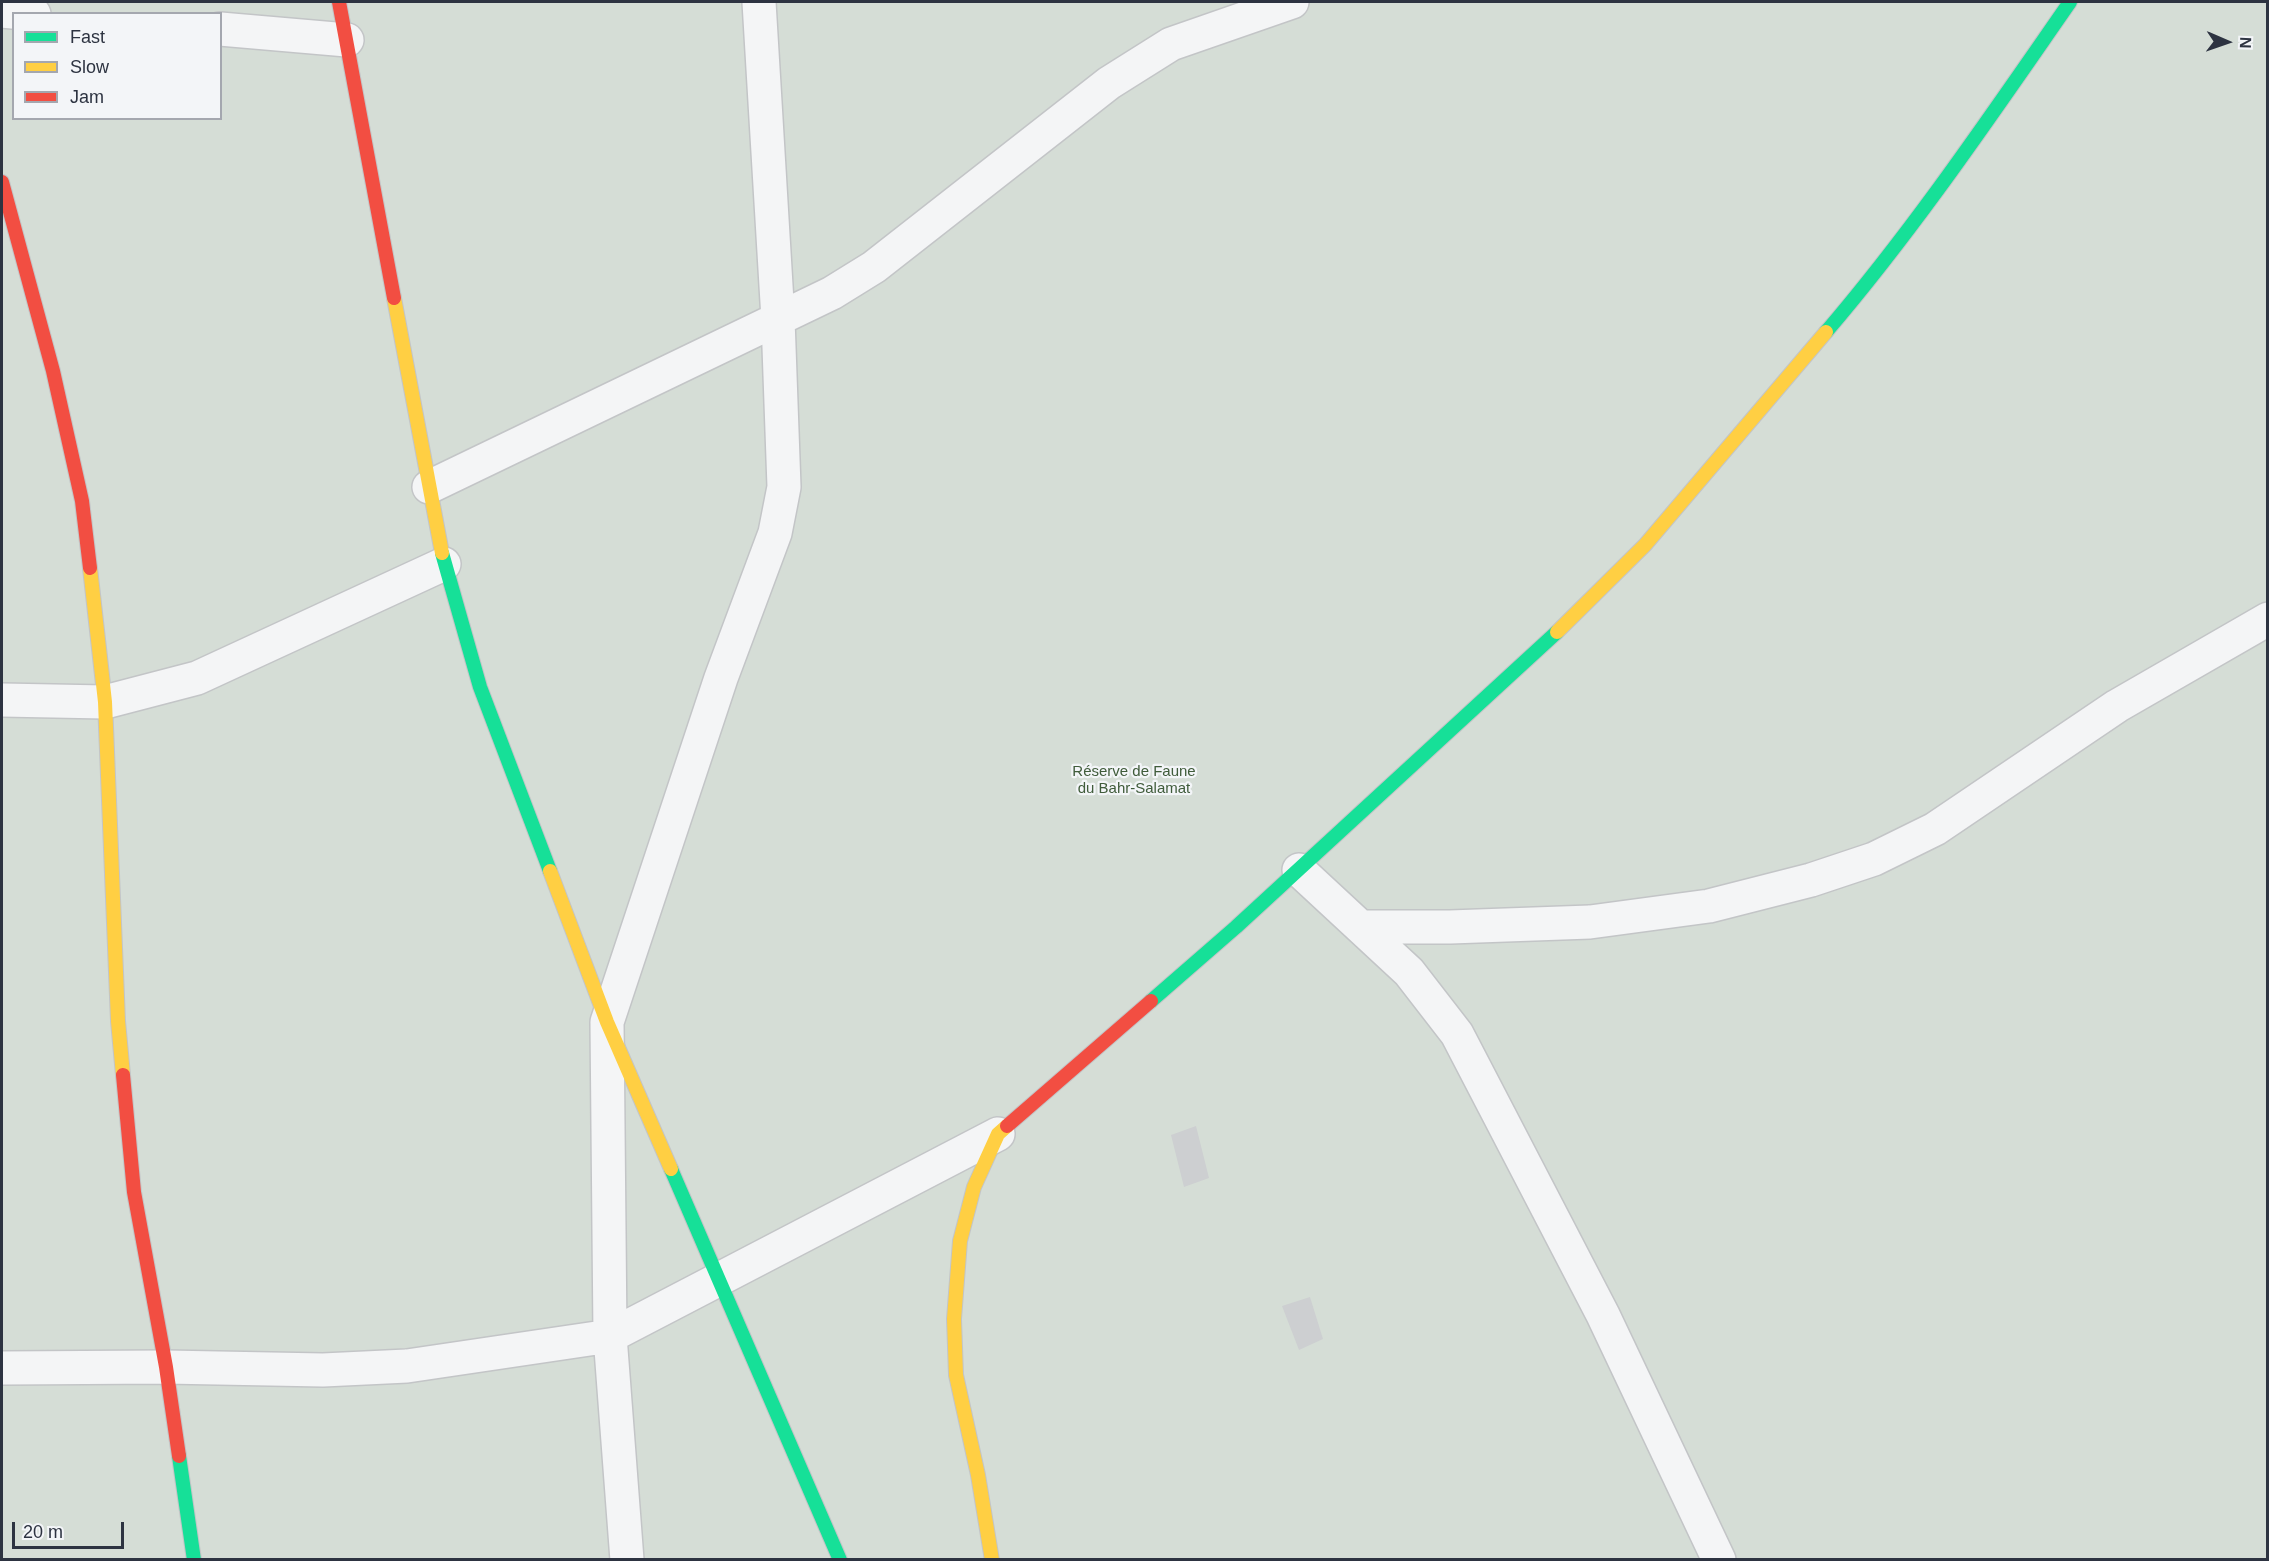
<!DOCTYPE html>
<html>
<head>
<meta charset="utf-8">
<style>
	body { margin:0 }
	#map { position:relative; width:2269px; height:1561px; overflow:hidden; background:#e5e7e9; font-family:Arial,sans-serif }
	canvas { display:block }
	.frame { position:absolute; inset:0; border:3px solid #2d3341; pointer-events:none }
	.legend { position:absolute; left:12px; top:12px; width:210px; height:108px; box-sizing:border-box; background:#f3f5f8; border:2px solid #a4a7af; margin:0; padding:8px 10px; list-style:none; font-size:18px; color:#2d3341 }
	.legend li { display:flex; align-items:center; gap:12px; height:30px }
	.legend b { width:30px; border:2px solid #a4a7af }
	.north { position:absolute; left:2197px; top:12px; width:60px; height:60px; -webkit-text-stroke:4px #f3f5f8; paint-order:stroke; rotate:92deg; font-size:16px; font-weight:700; line-height:24px; text-align:center; color:#2d3341 }
	.north::after { content:''; display:block; margin:auto; width:21px; height:27px; background:#2d3341; clip-path:polygon(50% 0,100% 100%,50% 72%,0 100%) }
	.scale { position:absolute; left:12px; top:1522px; width:112px; height:27px; box-sizing:border-box; border:3px solid #2d3341; border-top:0; padding-left:8px; font-size:18px; line-height:21px; white-space:nowrap; color:#2d3341; -webkit-text-stroke:4px #f3f5f8; paint-order:stroke }
</style>
</head>
<body>
<div id="map">
<canvas width="2269" height="1561"></canvas>
<div class="frame"></div>
<ul class="legend">
<li><b style="height:8px;background:#16e098"></b>Fast</li>
<li><b style="height:8px;background:#ffcf43"></b>Slow</li>
<li><b style="height:8px;background:#f24e42"></b>Jam</li>
</ul>
<div class="north">N</div>
<div class="scale">20 m</div>
</div>
<script>
const ctx = document.querySelector('canvas').getContext('2d');
ctx.lineJoin = 'round';
function paint(path, color) { ctx.fillStyle = color; ctx.fill(path, 'evenodd'); }
function stroke(path, color, width, dash) { ctx.strokeStyle = color; ctx.lineWidth = width; ctx.lineCap = dash ? 'butt' : 'round'; ctx.setLineDash(dash || []); ctx.stroke(path); }
function write(font, color, halo, rows, align = 'center') {
  ctx.font = font + ' Arial,sans-serif'; ctx.lineWidth = 4.5; ctx.setLineDash([]); ctx.textBaseline = 'middle'; ctx.strokeStyle = halo; ctx.fillStyle = color; for (const [text, x, y, turn = 0] of rows) {
    ctx.save(); ctx.translate(x, y); ctx.rotate((+turn || 0) * Math.PI / 180); ctx.textAlign = isNaN(turn) ? turn : align; if (halo) ctx.strokeText(text, 0, 0); ctx.fillText(text, 0, 0); ctx.restore();
  }
}
paint(new Path2D(`
	M2 2H2267V1559H2ZM14 14H220V118H14Z`), '#d5ddd6');
paint(new Path2D(`
	M1196 1126 1209 1178 1184 1187 1171 1135Z
	M1310 1297 1323 1339 1299 1350 1282 1306Z`), '#cdcfd1');
const street = new Path2D(`
	M2 11 34 14
	M220 29 347 40
	M429 487 832 293 874 267 1109 83 1171 44 1292 2
	M2 700 105 702 197 678 444 564
	M1299 870 1409 972 1457 1034 1603 1315 1719 1560
	M1361 927H1450L1590 922 1709 906 1811 880 1874 859 1935 829 2117 706 2268 619
	M2 1368 166 1367 323 1370 407 1366 610 1336 998 1134
	M627 1560 610 1336 607 1022 721 678 775 533 784 487 778 319 759 2`);
const fast = new Path2D(`
	M1826 332C1915 228 1992 114 2070 2
	M442 553 480 687 550 871
	M1151 1001 1236 927 1557 632
	M671 1169 840 1560
	M179 1456 194 1560`);
const slow = new Path2D(`
	M394 298 442 553
	M90 568 105 702 118 1021 123 1075
	M1557 632 1645 545 1826 332
	M550 871 607 1022 671 1169
	M992 1560 978 1475 956 1375 954 1319 960 1241 974 1187 998 1134 1007 1126`);
const jam = new Path2D(`
	M339 2 394 298
	M2 182 53 371 82 501 90 568
	M123 1075 134 1192 166 1367 179 1456
	M1007 1126 1151 1001`);
stroke(street, '#c3c5c7', 36);
stroke(fast, '#c3c5c7', 16);
stroke(slow, '#c3c5c7', 16);
stroke(jam, '#c3c5c7', 16);
stroke(street, '#f4f5f6', 33);
stroke(fast, '#16e098', 14);
stroke(slow, '#ffcf43', 14);
stroke(jam, '#f24e42', 14);
write('15px', '#405c3b', '#f3f5f8', [
	["Réserve de Faune",1134,772],
	["du Bahr-Salamat",1134,789]
]);
</script>
</body>
</html>
